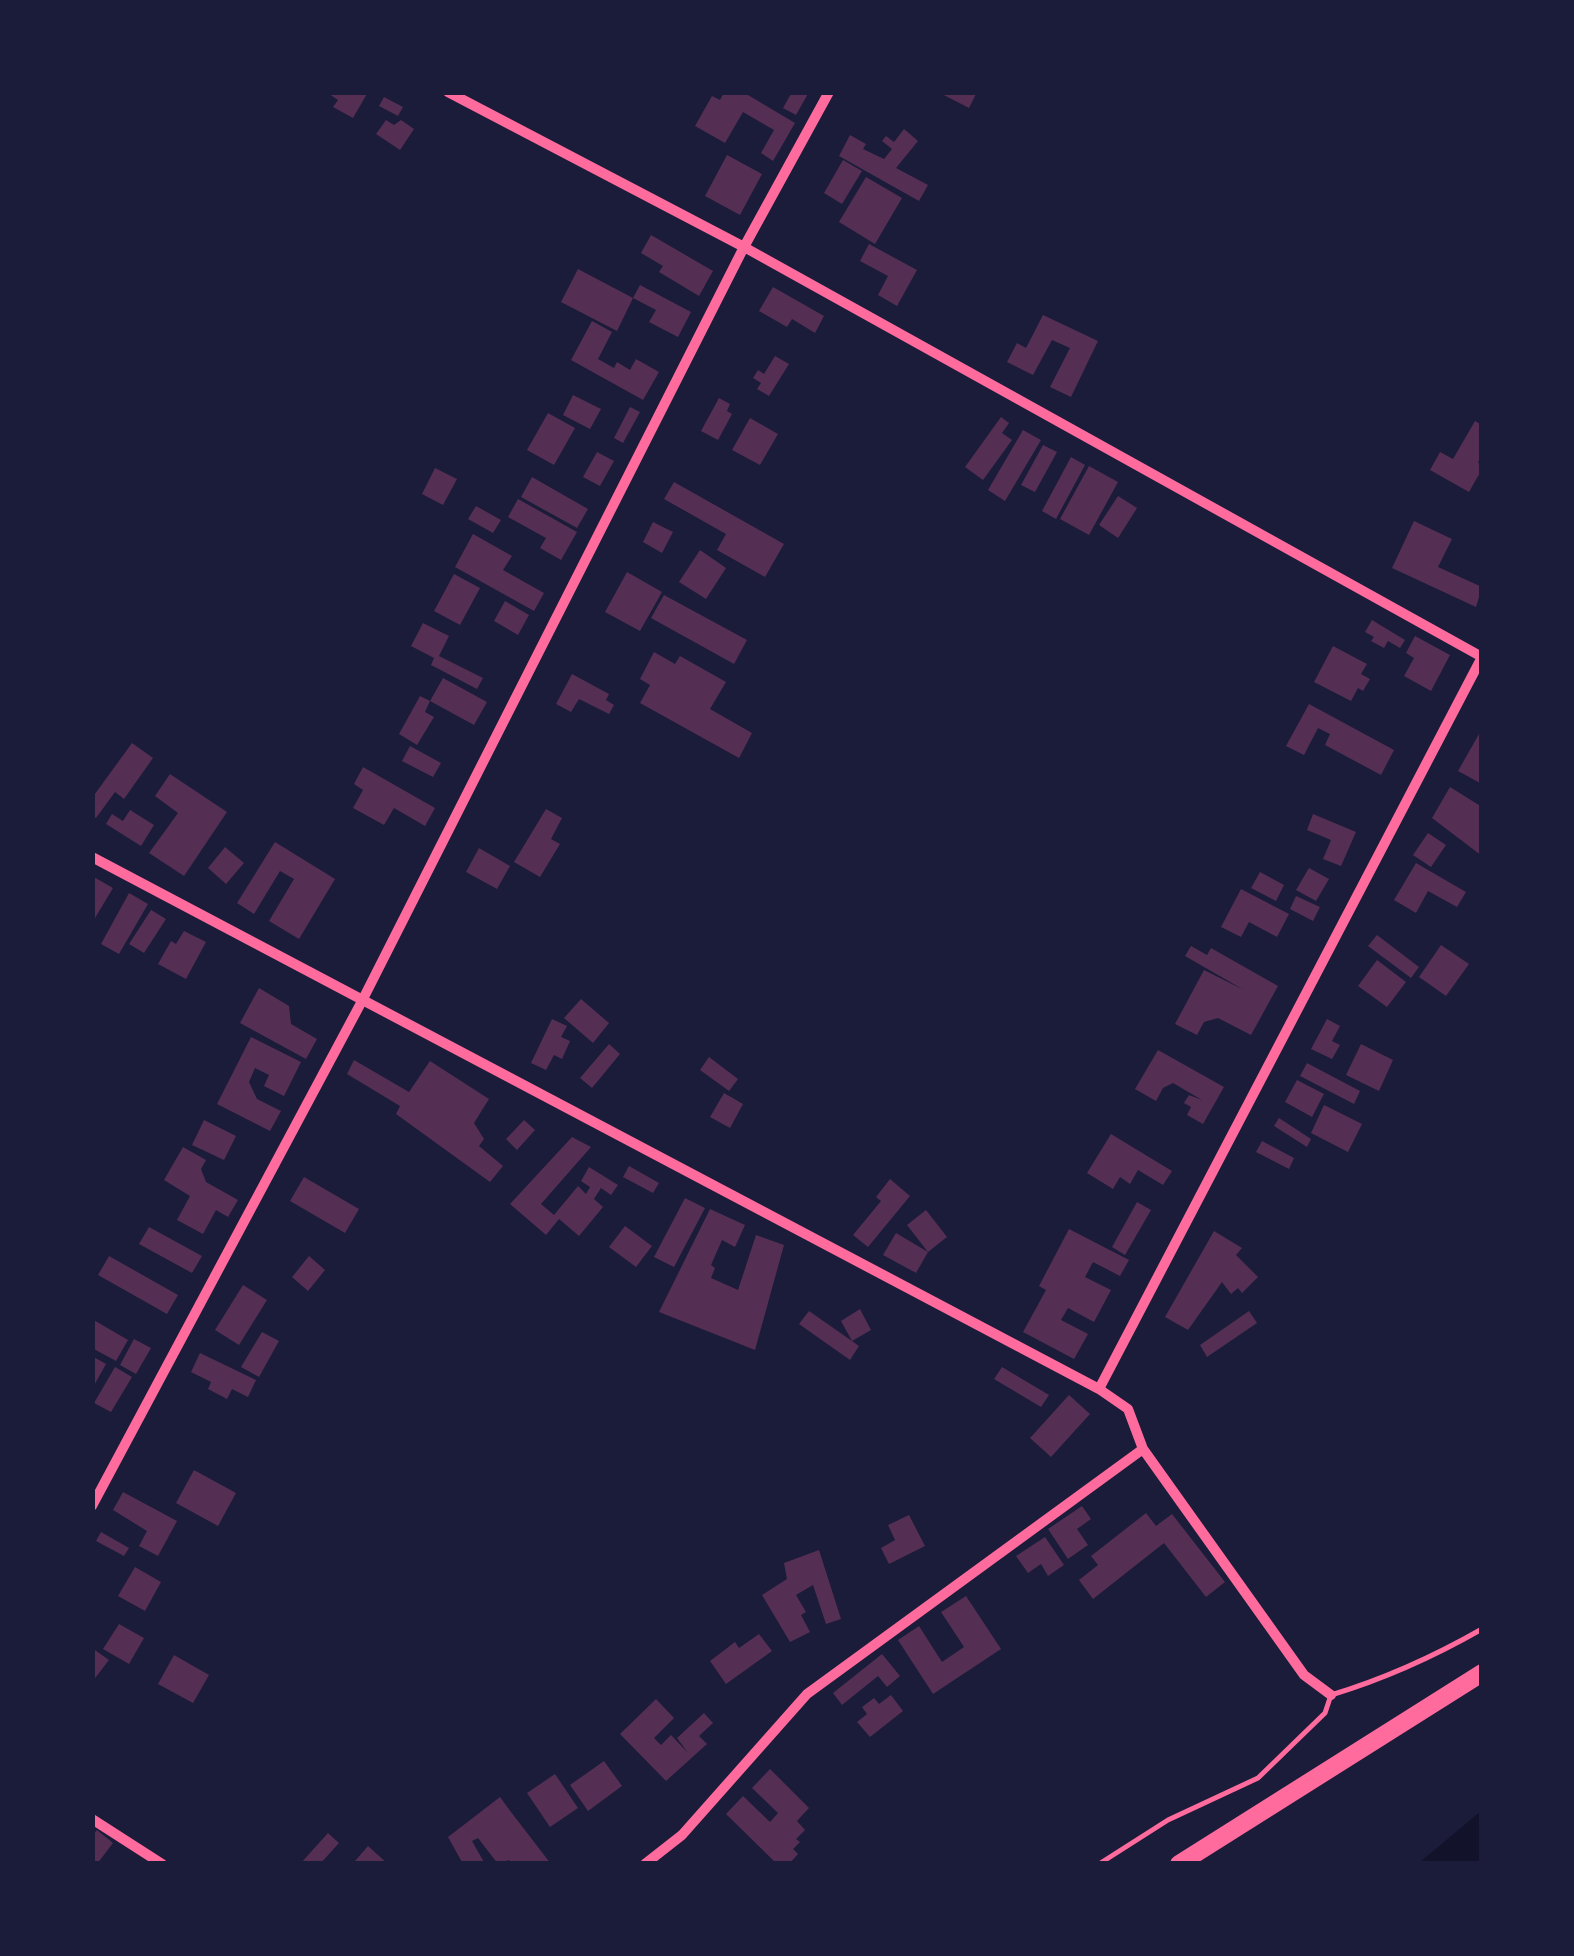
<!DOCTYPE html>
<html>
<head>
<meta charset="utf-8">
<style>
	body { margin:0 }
	#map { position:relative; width:1574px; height:1956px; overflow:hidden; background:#1b1b3a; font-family:"Alegreya Sans",sans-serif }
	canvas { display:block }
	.frame { position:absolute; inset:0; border:95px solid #1b1b3a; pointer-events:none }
</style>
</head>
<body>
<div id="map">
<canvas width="1574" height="1956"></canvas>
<div class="frame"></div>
</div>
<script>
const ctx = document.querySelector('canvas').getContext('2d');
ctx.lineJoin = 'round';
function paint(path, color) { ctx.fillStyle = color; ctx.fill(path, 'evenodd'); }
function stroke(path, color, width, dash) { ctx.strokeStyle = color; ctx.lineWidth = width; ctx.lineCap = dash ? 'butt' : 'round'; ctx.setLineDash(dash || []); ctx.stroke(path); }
paint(new Path2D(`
	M1481 1811V1863H1419Z`), '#12122b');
paint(new Path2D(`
	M326 92H368L353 118 333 107 338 100Z
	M724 92H743L795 123 773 161 761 153 774 130 743 112 725 143 695 126 712 96 720 100Z
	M792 92H809L796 115 783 108Z
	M938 92H977L969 108Z
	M384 97 403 107 398 116 379 106Z
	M386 120 394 125 401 120 414 129 400 150 376 134Z
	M904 129 918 141 896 168 928 185 919 201 839 156 850 135 866 144 863 149 884 159 892 149 882 141 886 136 894 142Z
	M727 155 762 174 740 215 705 196Z
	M843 160 862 171 842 204 824 193Z
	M866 177 902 198 875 244 839 222Z
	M651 235 713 271 699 296 659 272 663 266 641 253Z
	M869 244 917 270 897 306 878 295 888 276 860 261Z
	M578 269 633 298 617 331 561 302Z
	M640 285 691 312 678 337 649 322 656 310 633 298Z
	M773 287 824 316 815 333 792 319 787 327 759 311Z
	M1043 315 1098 341 1071 397 1050 387 1070 348 1052 340 1033 375 1007 362 1017 343 1026 348Z
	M592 321 612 332 598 359 614 368 617 362 630 370 636 359 659 372 643 400 571 360Z
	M775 356 789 364 769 396 757 389 761 383 753 378 758 370 764 374Z
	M573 395 601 409 590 429 563 415Z
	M719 398 730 404 727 411 732 414 718 440 701 431Z
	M630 407 640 412 623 443 614 438Z
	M548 413 575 428 554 465 527 450Z
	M1001 417 1009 423 1002 433 1012 440 983 480 965 467Z
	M750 418 778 434 760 465 732 450Z
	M1475 421 1482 425V456L1478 462 1482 469 1469 492 1430 470 1440 452 1453 459Z
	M1023 430 1041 440 1005 501 988 490Z
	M1043 445 1057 452 1035 492 1021 485Z
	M597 452 614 461 600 486 583 477Z
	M1071 457 1085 465 1056 519 1042 511Z
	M1089 466 1118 482 1089 535 1060 519Z
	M435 468 457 479 443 505 422 494Z
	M532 477 588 509 577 528 521 497Z
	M674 482 784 544 765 577 717 550 726 534 664 499Z
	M1118 496 1137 508 1118 538 1099 525Z
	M518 499 577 532 561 560 540 548 546 538 508 517Z
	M476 506 501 520 493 533 468 519Z
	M1414 521 1452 539 1438 567 1482 587 1476 607 1392 568Z
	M653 522 673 532 662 553 643 542Z
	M473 534 512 556 503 570 544 593 534 611 455 567Z
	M700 550 726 568 706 599 679 582Z
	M627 572 662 592 640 631 605 612Z
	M454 574 480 588 460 625 434 611Z
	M664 595 747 640 734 664 651 618Z
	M505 601 529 615 518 635 494 621Z
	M1372 620 1405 640 1400 648 1388 641 1384 648 1371 641 1374 637 1365 632Z
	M423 623 449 636 439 656 483 678 477 689 431 665 434 658 411 646Z
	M1415 636 1450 655 1431 691 1404 676 1414 658 1406 653Z
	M1333 646 1367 664 1361 674 1370 679 1363 691 1358 688 1351 701 1314 682Z
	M654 652 675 664 680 656 726 682 710 709 752 733 739 758 640 703 650 685 640 679Z
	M572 674 609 694 606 700 614 705 609 714 579 699 571 712 556 704Z
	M443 678 487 702 474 725 430 701Z
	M420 696 430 701 425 712 434 717 417 745 399 734Z
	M1309 704 1394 750 1381 775 1325 745 1330 734 1318 728 1304 755 1286 746Z
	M1479 734 1482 735V784L1458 771Z
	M132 743 153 758 124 799 115 792 96 818 92 815V798Z
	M410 746 441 763 433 777 402 761Z
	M363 767 435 808 425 826 394 808 384 825 353 808 363 790 354 784Z
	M170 774 227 812 184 876 149 853 178 813 155 796Z
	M1450 787 1482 807V856L1432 818Z
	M546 809 562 818 551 839 560 844 540 877 514 862Z
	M130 810 154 825 141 846 106 824 112 814 123 821Z
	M1313 814 1356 832 1341 866 1323 859 1331 840 1307 830Z
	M1428 833 1446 845 1431 867 1413 855Z
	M275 842 335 879 299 939 269 921 294 879 280 871 254 914 237 903Z
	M225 847 244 863 226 884 208 868Z
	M479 848 510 866 497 889 466 872Z
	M1416 863 1466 892 1457 907 1428 891 1416 913 1394 900Z
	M1309 868 1329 879 1316 901 1296 890Z
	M1260 872 1284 885 1276 901 1251 888Z
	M92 876 113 888 95 918 92 916Z
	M1241 889 1289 914 1277 937 1249 922 1241 937 1221 927Z
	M129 893 148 904 119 954 101 944Z
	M1296 896 1320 907 1313 921 1290 909Z
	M151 910 166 919 144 953 129 944Z
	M184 931 206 942 186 979 158 964 171 941 176 944Z
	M1377 935 1419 967 1411 978 1368 946Z
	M1441 945 1469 964 1446 996 1419 977Z
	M1191 946 1207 955 1211 948 1278 986 1251 1035 1218 1018 1204 1022 1197 1035 1175 1024 1204 970 1244 990 1185 956Z
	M1377 960 1406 982 1387 1007 1358 986Z
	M259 988 289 1006 291 1024 317 1039 306 1059 240 1023Z
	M581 999 609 1023 593 1043 564 1018Z
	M552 1019 567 1026 561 1037 570 1041 562 1059 554 1055 546 1070 531 1063Z
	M1327 1019 1340 1026 1332 1041 1340 1045 1332 1059 1311 1049Z
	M251 1037 301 1062 284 1096 264 1086 269 1075 255 1068 249 1082 257 1099 281 1111 270 1131 217 1104Z
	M609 1044 620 1054 592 1088 580 1078Z
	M1361 1044 1393 1060 1379 1091 1346 1075Z
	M1158 1050 1224 1087 1203 1124 1187 1115 1191 1107 1184 1103 1189 1095 1202 1100 1173 1083 1163 1088 1156 1101 1135 1089Z
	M709 1057 738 1079 729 1091 700 1070Z
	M354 1060 409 1092 430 1061 489 1099 474 1123 484 1139 479 1146 503 1166 490 1182 396 1114 400 1106 347 1074Z
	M1307 1063 1360 1091 1354 1104 1300 1076Z
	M1297 1080 1324 1094 1312 1117 1285 1102Z
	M724 1093 743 1104 730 1128 710 1117Z
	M1324 1105 1362 1124 1348 1152 1311 1133Z
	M1279 1118 1311 1139 1307 1147 1274 1126Z
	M204 1120 236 1136 224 1160 192 1145Z
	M524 1120 535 1130 517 1150 506 1139Z
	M1111 1134 1172 1171 1163 1185 1138 1170 1130 1184 1120 1177 1113 1189 1087 1173Z
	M572 1137 591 1147 541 1204 554 1215 578 1186 586 1194 590 1187 581 1181 589 1167 618 1185 611 1195 601 1188 594 1199 603 1207 579 1236 559 1219 546 1235 510 1204Z
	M1262 1141 1294 1158 1289 1169 1256 1152Z
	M183 1147 206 1160 201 1169 206 1182 238 1200 228 1217 216 1210 203 1234 177 1220 190 1196 164 1180Z
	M629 1166 659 1183 653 1193 623 1177Z
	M304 1177 359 1209 345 1233 290 1201Z
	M890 1179 910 1196 868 1247 853 1235 881 1201 876 1197Z
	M685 1198 705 1208 674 1267 654 1257Z
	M1137 1202 1151 1210 1125 1255 1112 1247Z
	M710 1209 745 1225 735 1247 722 1240 711 1265 715 1268 711 1278 738 1290 756 1235 784 1245 755 1350 659 1312Z
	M926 1210 947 1237 928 1252 916 1273 883 1255 896 1233 928 1252 907 1225Z
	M625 1226 652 1246 636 1267 609 1247Z
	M149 1227 202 1256 192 1273 139 1244Z
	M1069 1229 1129 1260 1120 1276 1093 1262 1085 1277 1111 1290 1094 1322 1068 1308 1061 1320 1088 1334 1074 1359 1023 1332 1046 1290 1039 1286Z
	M1214 1231 1242 1248 1236 1255 1258 1277 1242 1293 1238 1288 1231 1294 1222 1282 1188 1330 1165 1317Z
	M109 1256 178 1295 167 1314 98 1275Z
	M309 1256 325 1270 308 1291 292 1277Z
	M243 1285 267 1300 239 1345 215 1330Z
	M860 1309 871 1330 852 1341 859 1346 850 1360 799 1324 809 1311 852 1341 841 1321Z
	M1249 1311 1257 1323 1207 1357 1200 1345Z
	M92 1319 128 1340 116 1361 92 1348Z
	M262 1332 279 1341 259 1377 241 1367Z
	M134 1339 151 1348 136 1374 120 1365Z
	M200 1353 256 1380 248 1397 232 1389 227 1399 208 1389 211 1382 191 1372Z
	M92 1356 106 1364 92 1389Z
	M115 1367 132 1377 111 1412 94 1403Z
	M1002 1367 1049 1395 1041 1407 994 1379Z
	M1069 1395 1090 1414 1051 1457 1030 1438Z
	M194 1470 236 1493 218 1526 176 1503Z
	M123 1492 177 1521 158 1556 139 1546 147 1531 113 1510Z
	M1082 1506 1091 1519 1077 1529 1088 1545 1068 1559 1048 1529Z
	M1146 1513 1156 1526 1172 1514 1225 1582 1206 1597 1164 1543 1093 1599 1079 1580 1098 1565 1091 1556Z
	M909 1515 925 1546 889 1564 881 1548 895 1540 888 1525Z
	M101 1532 129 1548 124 1556 96 1541Z
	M1045 1537 1064 1565 1048 1576 1041 1564 1028 1573 1016 1556Z
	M819 1550 841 1619 826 1624 813 1585 796 1595 806 1612 801 1615 810 1632 790 1642 762 1595 787 1579 784 1563Z
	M135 1567 161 1582 145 1611 118 1596Z
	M966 1596 1001 1649 933 1694 898 1640 919 1626 942 1662 964 1647 941 1612Z
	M119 1624 144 1638 129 1664 103 1649Z
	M759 1634 772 1651 726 1684 710 1661 735 1642 739 1648Z
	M92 1648 109 1660 92 1682Z
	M882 1654 900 1676 887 1687 878 1676 842 1705 833 1693Z
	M174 1655 209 1675 193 1703 158 1684Z
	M891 1695 903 1711 870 1737 857 1722 867 1714 862 1707 874 1698 879 1704Z
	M656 1699 674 1718 654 1738 661 1745 671 1735 688 1753 677 1738 704 1713 713 1723 699 1736 707 1744 666 1781 620 1734Z
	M604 1761 622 1786 588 1811 570 1785Z
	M770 1769 809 1808 797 1821 805 1830 796 1839 800 1842 793 1849 798 1854 789 1864H777L726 1814 743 1796 770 1822 778 1813 752 1788Z
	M555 1774 578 1808 550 1827 527 1793Z
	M500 1797 511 1812 551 1864H512L509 1860 498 1864 478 1838 472 1841 485 1864H463L448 1837Z
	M97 1830 113 1843 97 1864H92V1836Z
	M328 1833 339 1843 320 1864H300Z
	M368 1846 388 1864H359L355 1861Z`), '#542f53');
stroke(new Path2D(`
	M1099 1864 1168 1820 1258 1778 1325 1713 1331 1695C1384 1679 1433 1657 1482 1629`), '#ff6b9d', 5);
stroke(new Path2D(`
	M448 92 744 247 1482 657
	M92 857 1099 1389 1128 1409 1143 1449 1304 1675 1331 1695
	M1099 1389 1482 657
	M92 1506 362 1001 744 247 829 92
	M92 1819 162 1864
	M645 1864 682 1835 807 1694 1143 1449`), '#ff6b9d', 10);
stroke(new Path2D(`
	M1179 1864 1482 1673`), '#ff6b9d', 18);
</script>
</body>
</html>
